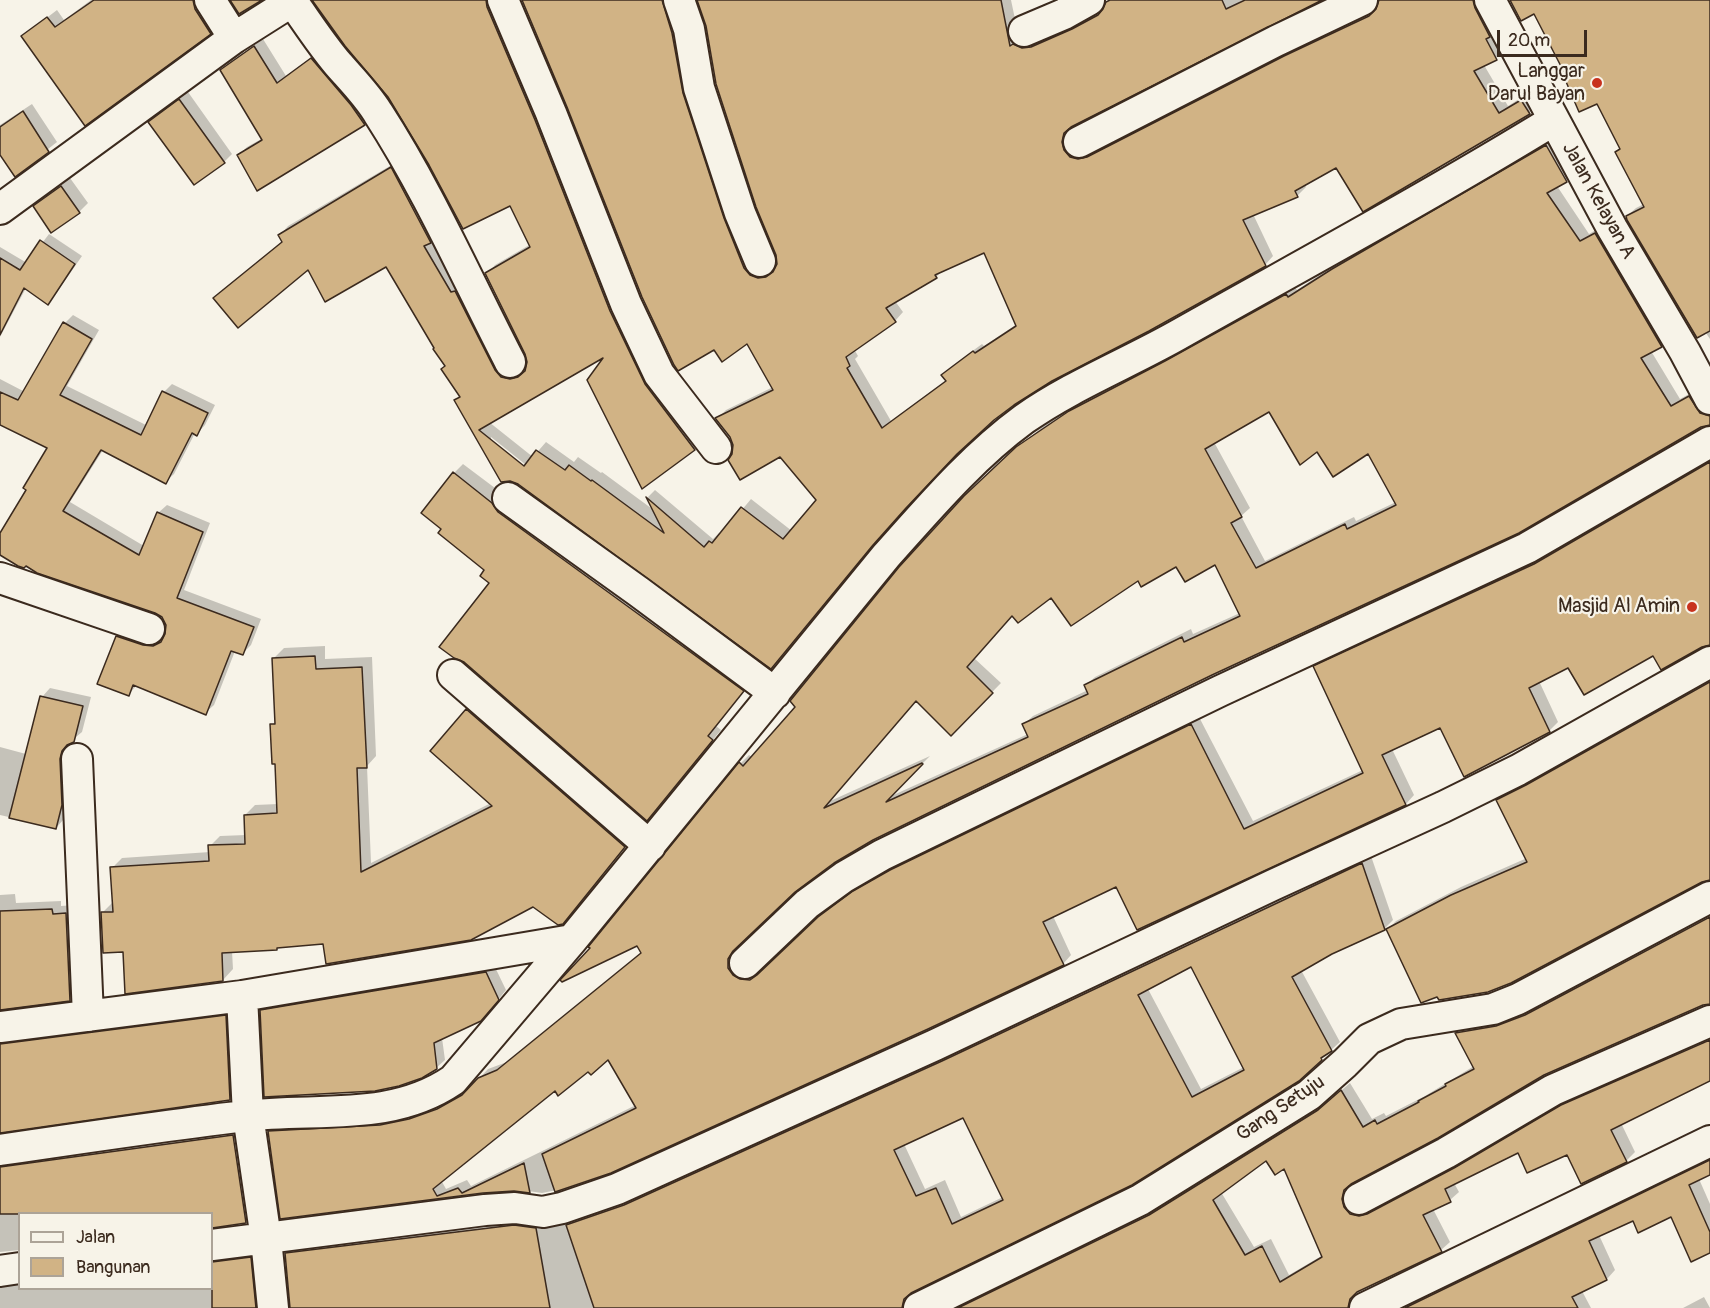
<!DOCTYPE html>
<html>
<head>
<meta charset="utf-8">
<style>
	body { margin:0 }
	#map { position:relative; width:1710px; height:1308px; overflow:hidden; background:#f7f3e8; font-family:Pangolin,sans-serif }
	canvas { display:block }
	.legend { position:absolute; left:18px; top:1212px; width:195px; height:78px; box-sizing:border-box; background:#f7f3e8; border:2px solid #aca397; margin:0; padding:8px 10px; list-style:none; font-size:18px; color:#3b2a1e }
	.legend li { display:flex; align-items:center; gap:12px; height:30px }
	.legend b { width:30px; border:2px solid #aca397 }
	.scale { position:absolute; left:1497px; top:30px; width:90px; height:27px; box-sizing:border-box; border:3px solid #3b2a1e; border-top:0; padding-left:8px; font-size:18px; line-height:21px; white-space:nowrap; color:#3b2a1e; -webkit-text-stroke:4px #f7f3e8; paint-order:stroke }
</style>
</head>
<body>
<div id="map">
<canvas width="1710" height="1308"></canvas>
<ul class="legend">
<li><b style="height:8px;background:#f7f3e8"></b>Jalan</li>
<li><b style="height:16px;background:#d1b385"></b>Bangunan</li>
</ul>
<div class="scale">20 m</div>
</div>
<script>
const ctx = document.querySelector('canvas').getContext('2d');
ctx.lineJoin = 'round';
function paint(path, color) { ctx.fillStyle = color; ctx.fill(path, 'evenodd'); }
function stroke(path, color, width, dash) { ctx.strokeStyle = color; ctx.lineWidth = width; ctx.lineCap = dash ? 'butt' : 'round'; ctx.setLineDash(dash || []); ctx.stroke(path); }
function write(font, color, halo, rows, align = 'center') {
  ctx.font = font + ' Pangolin,sans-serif'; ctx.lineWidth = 4.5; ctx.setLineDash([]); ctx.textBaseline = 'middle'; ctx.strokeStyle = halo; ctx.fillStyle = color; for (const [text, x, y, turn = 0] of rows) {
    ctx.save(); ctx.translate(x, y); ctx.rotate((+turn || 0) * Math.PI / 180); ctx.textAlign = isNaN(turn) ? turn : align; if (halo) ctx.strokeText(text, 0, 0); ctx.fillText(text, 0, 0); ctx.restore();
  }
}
paint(new Path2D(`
	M91 0H204L219 24 210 32 23 36 57 10 64 20Z
	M314 0H496L703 440 694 448 642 486 609 353 489 422 533 457 546 442 574 462 578 457 601 473 602 472 655 511 648 497 655 490 713 539 719 533 721 535 751 499 792 531 818 500 780 455H734V445L731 437 717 419 726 410 773 387 748 342 568 106 523 0H672L767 270 776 269 778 264 777 254 699 0H1011L1019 38 1040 39 1083 21 1105 8 1108 0H1319L1072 125 1070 131 1294 48 1379 8 1380 0H1483L1504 50 1496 58 1484 65 1508 106 1530 92 1538 105 1529 113 1337 166 1305 184 1306 187 1297 196 1253 214 1273 256 1265 265 1051 380 1014 403 993 419 959 450 881 534 771 667 519 483 456 401 461 396 446 366 387 265 308 268 224 289 283 241 280 235 288 226 400 160 518 371 527 370 529 364 527 354 487 274 495 265 531 244 511 204 430 164 389 96ZM985 251 1017 324 984 346 982 344 952 366 943 375 946 380 891 421 855 359 858 356 854 349 895 321 903 312 895 301 936 277 943 270ZM491 437 531 469 529 471 491 441Z
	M1511 0H1710V339L1627 216 1636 208 1644 204 1617 152 1621 148 1598 102 1567 76 1534 12Z
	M263 39 286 76 320 51 373 116 364 124 258 189 239 155 247 147 263 138 222 70 230 62Z
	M188 92 232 154 224 162 150 122Z
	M32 104 57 142 15 175 0 152V125Z
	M1555 137 1575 172 1566 181 1557 186 1589 234 1604 225 1670 337 1661 346 1651 351 1680 399 1698 389 1710 405V423L1701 426 1212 674 873 839 833 862 794 890 741 941 736 949 737 958 749 971H760L767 967 829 909 864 883 900 862 1199 717 1253 821 1363 770 1315 667 1324 658 1546 555 1710 460V643L1654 654 1569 666 1539 681 1558 722 1549 731 1465 775 1441 726 1392 749 1414 795 1406 804 1138 928 1116 885 1053 916 1071 955 1063 964 557 1190 542 1193 514 1189 483 1191 282 1217 269 1132 278 1123 419 1111 447 1100 471 1087 488 1069 507 1062 643 952 638 944 593 948 591 947 741 763 749 755 752 757 797 707 1009 454 1045 425 1079 403 1176 353 1295 287 1297 290 1342 260ZM1269 410 1317 450 1369 452 1396 502 1356 521 1354 517 1265 561 1241 516 1250 508 1214 442ZM1215 563 1240 613 1193 634 1191 629 1095 677 1086 685 1088 690 1033 716 1024 724 1028 734 889 797 930 756 828 802 917 699 951 734 1001 683 974 658 1013 614 1052 596 1138 579 1176 565ZM609 1057 636 1105 471 1186 467 1180 446 1189 441 1180 555 1088Z
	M70 178 88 203 79 212 52 231 36 206Z
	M49 234 82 256 55 295 48 303 26 288 0 337V247L27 263Z
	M73 315 99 330 67 386 148 426 164 392 172 384 215 405 205 425 197 434 195 433 174 474 165 482 103 450 70 502 144 546 158 513 167 505 210 523 184 590 261 619 251 645 242 654 235 651 214 705 205 713 137 685 129 694 117 637 125 628 152 638H162L166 636 167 626 164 617 155 611 0 553V536L28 489 49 447 0 424V379L25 392 65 323Z
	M463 464 752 681 716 726 721 730 647 819 491 582 454 473Z
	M325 646V659L372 657 376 756 367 766 371 863 491 803 467 710 477 700 634 837 562 923 533 905 324 942 232 951 233 969 223 980 124 950 102 913 112 903V868L122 858 210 852V846L220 836 246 835 245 815 255 805 278 804 272 725 276 721 274 658 284 648Z
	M1710 679V879L1387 930 1396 921 1461 887 1527 858 1498 800 1507 792 1537 777Z
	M50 688 91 697 82 732 70 742 68 749 70 796 64 819 56 828 0 815V747L26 754 42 697Z
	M1371 856 1393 920 1384 929 1332 953 1301 970 1340 1042 1331 1050 1321 1059 912 1291 910 1297 913 1308H291L286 1254 295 1245 496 1219 952 1052ZM1191 965 1244 1067 1201 1089 1148 989ZM963 1116 1003 1197 961 1217 945 1180 925 1189 904 1144Z
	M15 894 16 903 61 901V906L75 905 78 990 69 999 0 1008V895Z
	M1710 914V1003L1703 1004 1544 1074 1352 1181 1350 1188 1377 1206 1464 1160 1571 1097 1710 1036V1079L1621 1123 1635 1152 1626 1161 1568 1153 1519 1151 1454 1183 1459 1192 1450 1200 1433 1209 1450 1242 1441 1250 1358 1291 1356 1296 1359 1308H951L1159 1206 1329 1101 1350 1083 1372 1119 1384 1113 1386 1116 1425 1096 1474 1066 1457 1033 1466 1024ZM1267 1159 1285 1167 1323 1255 1289 1275 1271 1239 1254 1247 1221 1192Z
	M494 965 506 990 489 1011 442 1038 445 1060 436 1068 262 1011 270 1003Z
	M234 1008 238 1090 229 1099 0 1131V1033Z
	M242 1127 254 1213 246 1222 212 1226V1214H20V1250L0 1252V1156Z
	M1710 1157V1174L1699 1179 1710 1204V1251L1672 1215 1634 1219 1599 1235 1615 1270 1607 1279 1582 1291 1591 1308H1398Z
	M212 1250H259L267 1308H0V1277L20 1279V1288H212Z
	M1704 1297 1710 1308H1683Z`), '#0003');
const building = new Path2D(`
	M94 0H193L195 9 211 34 85 126 21 36 47 17 55 27Z
	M230 0H262L239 14Z
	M312 0H486L487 7 535 120 610 311 645 384 695 450 642 489 587 380 603 358 479 430 524 466 536 450 565 470 569 465 591 481 592 480 664 533 646 497 704 547 709 541 712 543 741 507 783 539 816 500 780 457 740 480 728 460 732 454 733 445 730 437 715 418 773 390 747 344 722 362 714 350 678 371 674 365 642 297 567 107 522 0H662L672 33 683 93 724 218 744 268 750 275 758 278 766 277 773 272 777 264 776 255 756 207 716 84 706 26 697 0H1001L1010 46 1013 44 1022 48 1031 47 1072 29 1098 15 1103 9 1106 2 1110 0H1222L1226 9 1245 0H1322L1071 127 1064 133 1062 142 1064 150 1070 157 1078 159 1087 157 1284 56 1369 16 1376 9 1379 0H1473L1475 8 1490 37 1486 39 1497 60 1474 71 1499 113 1521 100 1530 114 1363 212 1336 168 1295 191 1298 197 1243 220 1266 266 1149 331 1052 381 1014 405 994 420 957 454 906 508 873 545 771 669 518 484 510 481 501 482 454 400 460 397 441 369 445 366 433 349 434 348 386 267 325 302 308 270 238 328 213 298 282 242 278 235 391 167 431 243 424 246 451 292 455 291 495 370 501 377 510 379 518 377 525 371 527 362 525 354 485 273 530 247 510 206 463 229 429 165 388 97 345 46ZM984 253 1016 326 975 353 973 351 941 375 946 381 882 428 847 368 850 366 846 357 896 322 886 308 937 278 935 275Z
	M1510 0H1710V331L1697 338 1627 220 1626 216 1644 207 1615 152 1620 149 1597 104 1579 112 1564 77 1566 76 1534 14 1521 21Z
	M254 46 277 83 311 58 351 105 365 125 257 191 237 155 262 140 220 70Z
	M179 99 225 163 194 185 148 122Z
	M23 111 49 152 15 177 0 155V127Z
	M1546 145 1567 182 1547 193 1580 241 1595 233 1662 347 1641 358 1671 406 1689 396 1700 413 1710 416V425L1701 427 1519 533 1212 675 873 840 834 863 795 892 733 951 728 959V968L733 975 740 979 750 980 757 975 818 917 853 891 890 870 1191 724 1244 829 1363 773 1313 666 1534 564 1710 462V645L1702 647 1661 670 1653 656 1584 695 1568 668 1529 688 1550 732 1464 777 1440 728 1382 755 1406 805 1137 930 1116 887 1043 922 1064 965 928 1029 611 1173 555 1192 542 1154 636 1108 608 1060 591 1075 588 1072 558 1096 555 1091 433 1189 437 1196 458 1188 462 1193 524 1163 530 1193 514 1191 483 1193 280 1219 268 1131 380 1125 409 1119 437 1109 462 1095 478 1078 497 1070 641 953 637 946 562 982 560 980 590 948 588 947 739 762 743 766 795 707 790 701 899 567 964 496 1016 447 1069 411 1165 361 1286 294 1288 297 1332 269ZM1269 412 1300 465 1317 452 1333 477 1368 454 1396 505 1347 529 1345 524 1256 568 1231 523 1242 517 1205 449ZM1215 565 1240 616 1184 642 1182 637 1084 685 1088 694 1022 724 1028 737 886 802 923 764 922 763 824 808 916 701 951 736 993 693 967 667 1012 616 1018 623 1051 598 1071 626 1138 581 1141 587 1176 567 1185 582Z
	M61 186 80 213 51 233 33 206Z
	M40 240 75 264 48 305 24 288 0 335V258L20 270Z
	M63 322 92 339 60 395 141 435 162 391 208 413 197 436 192 433 166 484 101 450 63 511 139 555 157 512 203 532 177 598 254 627 243 655 231 651 206 715 133 685 129 696 97 684 116 636 143 645 153 646 161 642 165 634 166 625 162 617 155 613 37 573 26 566 24 568 18 566 0 555V533L26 490 23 488 47 448 0 425V392L18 400Z
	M453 472 492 503 498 512 744 691 708 736 713 740 647 821 464 662 454 658 439 647 489 583 480 576 484 570 438 533 441 529 421 513Z
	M315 656 316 669 362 667 367 768H357L361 872 492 806 430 751 466 709 625 847 563 924 558 925 533 907 471 940 326 964 323 944 277 948V950L222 953 223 981 125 994 123 952 103 953 101 912H113L110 867 209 861 208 845 245 844 244 815 277 813 275 764H272L270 724H275L272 658Z
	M1710 682V880L1702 882 1511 983 1488 992 1439 1000 1437 997 1421 1003 1386 929 1451 895 1527 862 1496 800 1526 785Z
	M40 696 83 706 74 742 67 745 62 751 60 759 62 805 56 829 9 818Z
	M1362 863 1385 930 1332 954 1292 977 1332 1051 1321 1058 1322 1060 1299 1081 1132 1185 911 1293 904 1299 902 1308H594L566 1225 624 1205 942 1061ZM1191 967 1244 1070 1192 1097 1138 995ZM963 1118 1003 1200 952 1224 936 1188 916 1196 894 1150Z
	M52 909 53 914 66 913 70 1001 0 1010V911Z
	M1710 917V1004L1703 1005 1544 1075 1438 1138 1351 1184 1344 1190 1342 1199 1344 1207 1350 1214 1359 1216 1367 1214 1454 1168 1561 1105 1710 1040V1081L1611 1130 1627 1162 1581 1184 1567 1155 1527 1173 1518 1153 1445 1189 1451 1202 1423 1215 1442 1252 1357 1292 1350 1299 1348 1308H958L1149 1215 1318 1110 1341 1090 1363 1127 1375 1120 1377 1124 1419 1102 1418 1101 1446 1086 1445 1084 1474 1069 1455 1033 1496 1026 1525 1015ZM1266 1161 1275 1175 1284 1169 1322 1257 1280 1282 1262 1246 1245 1255 1213 1200Z
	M486 972 499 1000 481 1021 434 1043 437 1069 422 1078 399 1086 375 1091 264 1097 260 1010Z
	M226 1015 230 1100 0 1133V1044Z
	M233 1135 246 1223 212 1228V1214H0V1167Z
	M1710 1160V1175L1689 1185 1710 1232V1253L1691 1262 1671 1217 1638 1233 1633 1221 1589 1241 1607 1280 1572 1297 1578 1308H1405Z
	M514 1225 536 1228 550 1308H290L285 1253Z
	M251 1257 256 1308H212V1262Z`);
paint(building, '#d1b385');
stroke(building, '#3b2a1e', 1.5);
const minor = new Path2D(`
	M210 0 234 38
	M503 0 551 113 626 304 659 374 716 448
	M679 0 689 29 699 88 740 213 760 261
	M1490 0 1612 228 1685 352 1710 399
	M292 1C307 22 321 44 338 64 352 80 367 95 378 113 429 192 467 279 510 362
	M1024 31 1064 14 1089 0
	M1079 142 1276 41 1362 0
	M0 209 234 38 294 0
	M508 498 639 592 775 693
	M0 578 149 629
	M453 675 650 846
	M77 759 88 1016
	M745 963 807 904 844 877 882 855 1220 691 1527 548 1710 442
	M242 996 248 1115 266 1239 273 1308
	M0 1027 242 996 572 940
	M0 1150C81 1138 163 1126 244 1116 315 1107 390 1123 453 1080L572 940 886 556C929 508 972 457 1024 419 1071 386 1126 364 1176 336 1302 265 1430 196 1554 120
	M1359 1199 1446 1153 1553 1090 1710 1021
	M212 1245 485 1210 515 1208 543 1212 562 1208 617 1189 935 1045 1273 885 1443 807 1518 770 1710 662
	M0 1271 20 1268
	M919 1308 1140 1200 1309 1095 1345 1063 1369 1039 1401 1024 1493 1009 1518 999 1710 897
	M1365 1308 1710 1141`);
stroke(minor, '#3b2a1e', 34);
stroke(minor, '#f7f3e8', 30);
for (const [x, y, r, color] of [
	[1597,83,6,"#c8321e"],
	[1692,607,6,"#c8321e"]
]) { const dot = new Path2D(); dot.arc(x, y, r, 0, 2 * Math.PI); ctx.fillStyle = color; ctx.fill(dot); stroke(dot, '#f7f3e8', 2); }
write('20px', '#3b2a1e', '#f7f3e8', [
	["Langgar",1585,72],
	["Darul Bayan",1585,95],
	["Masjid Al Amin",1680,607]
], 'right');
write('20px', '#3b2a1e', '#f7f3e8', [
	["Jalan Kelayan A",1598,201,61],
	["Gang Setuju",1281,1109,-34]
]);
</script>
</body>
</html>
